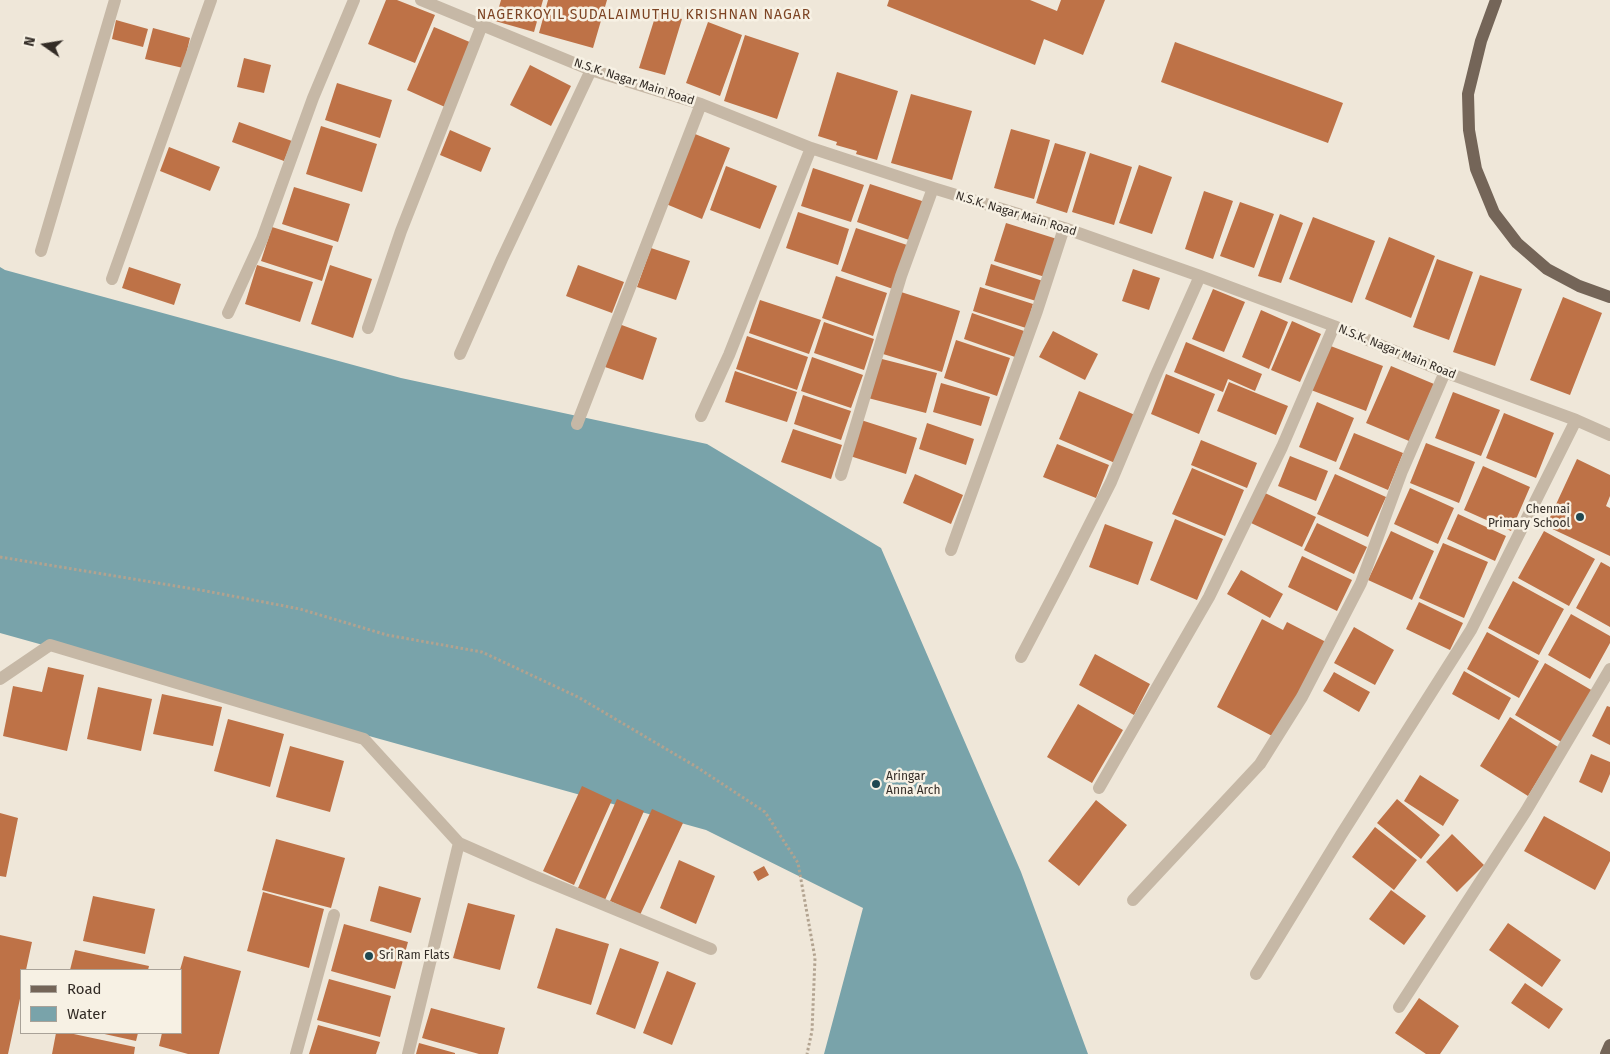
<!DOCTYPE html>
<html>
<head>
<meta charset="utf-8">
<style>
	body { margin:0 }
	#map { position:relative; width:1610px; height:1054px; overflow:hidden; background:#efe7d9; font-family:"Fira Sans",sans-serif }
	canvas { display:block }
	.legend { position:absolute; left:20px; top:969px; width:162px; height:65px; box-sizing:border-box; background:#f7f1e4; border:1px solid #a9a298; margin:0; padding:6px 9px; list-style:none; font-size:15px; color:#332c26 }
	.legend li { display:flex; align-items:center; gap:10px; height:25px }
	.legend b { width:25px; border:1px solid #a9a298 }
	.north { position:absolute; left:20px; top:20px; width:50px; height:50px; -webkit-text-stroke:4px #f7f1e4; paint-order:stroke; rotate:283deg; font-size:14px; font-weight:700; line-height:20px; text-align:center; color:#332c26 }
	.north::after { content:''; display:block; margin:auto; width:18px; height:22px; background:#332c26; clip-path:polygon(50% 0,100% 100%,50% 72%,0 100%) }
</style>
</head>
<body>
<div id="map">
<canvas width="1610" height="1054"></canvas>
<ul class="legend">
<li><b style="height:6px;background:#746558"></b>Road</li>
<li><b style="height:14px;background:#79a3aa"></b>Water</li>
</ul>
<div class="north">N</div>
</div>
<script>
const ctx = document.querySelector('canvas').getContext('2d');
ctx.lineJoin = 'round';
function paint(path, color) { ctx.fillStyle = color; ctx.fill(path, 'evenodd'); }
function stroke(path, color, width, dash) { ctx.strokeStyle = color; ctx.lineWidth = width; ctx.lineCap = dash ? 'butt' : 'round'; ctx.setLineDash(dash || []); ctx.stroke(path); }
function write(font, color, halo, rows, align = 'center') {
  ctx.font = font + ' "Fira Sans",sans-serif'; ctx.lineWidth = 5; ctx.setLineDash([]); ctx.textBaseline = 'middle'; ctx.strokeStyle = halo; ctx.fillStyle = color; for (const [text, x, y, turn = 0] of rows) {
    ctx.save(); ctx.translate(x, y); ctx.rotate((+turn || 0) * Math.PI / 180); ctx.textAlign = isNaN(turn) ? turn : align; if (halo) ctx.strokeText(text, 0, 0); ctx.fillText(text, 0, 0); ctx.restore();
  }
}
paint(new Path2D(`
	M0 267 5 270 401 378 707 444 881 548 1021 872 1088 1054H824L863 908 706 830 0 633Z`), '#79a3aa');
paint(new Path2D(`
	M386 0H397L435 15 415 63 368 44Z
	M501 0H543L534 32 495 21Z
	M548 0H607L593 48 539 33Z
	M889 0H1030L1057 11 1061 0H1105L1083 55 1044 39 1035 65 887 6Z
	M657 11 682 19 665 75 639 68Z
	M116 20 148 29 143 47 112 39Z
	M708 22 742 35 720 96 686 83Z
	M434 27 472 43 445 107 407 90Z
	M153 28 190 38 183 68 145 59Z
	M745 35 799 53 777 119 724 101Z
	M1175 42 1343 103 1328 143 1161 82Z
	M244 58 271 65 264 93 237 87Z
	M530 65 571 86 551 126 510 105Z
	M837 72 898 91 877 160 856 154 857 151 836 145 837 142 818 136Z
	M337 83 392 100 380 138 325 120Z
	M911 94 972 111 952 180 891 163Z
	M239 122 292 141 284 161 232 142Z
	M321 126 377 144 362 192 306 174Z
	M1011 129 1050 140 1034 199 994 188Z
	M450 130 491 148 481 172 440 155Z
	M695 134 730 148 702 219 666 204Z
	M1055 143 1086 152 1067 213 1036 203Z
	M169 147 220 167 210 191 160 171Z
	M1090 153 1132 167 1114 225 1072 212Z
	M1139 165 1172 177 1152 234 1119 223Z
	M726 166 777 186 760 229 710 210Z
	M813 168 864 185 851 222 801 206Z
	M870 184 925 202 912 241 857 222Z
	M294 187 350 204 338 242 282 224Z
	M1204 191 1233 201 1213 259 1185 249Z
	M1240 202 1274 214 1254 268 1220 256Z
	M798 212 849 229 838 265 786 248Z
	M1280 214 1303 223 1281 283 1258 276Z
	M1313 217 1375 241 1352 303 1289 279Z
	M1006 223 1057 239 1045 277 994 261Z
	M272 227 333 246 322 281 261 261Z
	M856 228 907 245 893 289 841 271Z
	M1389 237 1435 256 1411 318 1365 299Z
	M651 248 690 261 676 300 637 287Z
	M1437 259 1473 272 1449 340 1413 327Z
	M991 264 1043 281 1036 301 985 285Z
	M257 265 313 282 300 322 245 304Z
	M330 265 372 279 353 338 311 324Z
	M578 265 624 282 612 313 566 296Z
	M129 267 181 284 174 305 122 288Z
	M1133 269 1160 278 1149 310 1122 301Z
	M1480 275 1522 289 1495 366 1453 352Z
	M836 276 887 293 873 336 822 318Z
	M980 287 1033 304 1026 328 973 311Z
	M1213 289 1245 302 1224 352 1192 339Z
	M901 292 960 311 942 372 883 354Z
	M1563 297 1602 313 1570 395 1530 380Z
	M760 300 821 320 809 354 749 333Z
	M1261 310 1288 322 1269 369 1242 357Z
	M972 313 1024 331 1015 357 964 339Z
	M1292 321 1321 334 1300 382 1271 370Z
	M824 322 874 339 864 370 814 353Z
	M619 324 657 338 643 380 605 367Z
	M1053 331 1098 354 1085 380 1039 357Z
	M747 336 808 357 797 390 736 369Z
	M956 340 1010 358 997 396 944 378Z
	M1186 342 1262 374 1255 391 1228 379 1223 392 1174 372Z
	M1328 345 1383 366 1366 411 1311 390Z
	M812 357 863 375 851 408 801 391Z
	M878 358 937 373 926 413 868 398Z
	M1391 366 1434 384 1409 441 1366 423Z
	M735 371 797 392 787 422 725 402Z
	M1166 374 1215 394 1199 434 1151 414Z
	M1229 382 1288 406 1276 435 1217 411Z
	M941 383 990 397 981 426 933 412Z
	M1079 391 1135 415 1115 463 1059 439Z
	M1453 392 1500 410 1481 456 1435 438Z
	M803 395 851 411 841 440 794 424Z
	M1317 402 1354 418 1336 462 1299 447Z
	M1504 413 1554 433 1536 478 1486 458Z
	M861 420 917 438 906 474 850 456Z
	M927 423 974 439 966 465 919 449Z
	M793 429 842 445 831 479 781 462Z
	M1354 433 1403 453 1388 490 1339 469Z
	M1201 440 1257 463 1247 488 1191 465Z
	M1426 443 1475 462 1459 503 1410 483Z
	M1057 444 1109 465 1096 498 1043 477Z
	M1290 456 1328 471 1316 501 1278 486Z
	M1577 459 1610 475V496L1606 506 1610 508V556L1546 526Z
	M1483 466 1530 487 1511 531 1464 510Z
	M1192 468 1244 490 1225 536 1172 514Z
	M915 474 963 495 951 524 903 503Z
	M1335 474 1386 497 1368 537 1317 514Z
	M1410 488 1454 508 1438 544 1394 524Z
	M1265 493 1316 517 1302 547 1251 523Z
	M1458 514 1506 536 1495 561 1447 539Z
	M1175 519 1223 539 1197 600 1150 580Z
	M1317 523 1367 547 1354 574 1304 550Z
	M1105 524 1153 542 1138 585 1089 567Z
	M1391 531 1434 551 1412 600 1368 580Z
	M1544 531 1595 559 1569 606 1518 578Z
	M1443 543 1488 562 1464 618 1419 598Z
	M1302 556 1352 580 1337 611 1288 587Z
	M1601 562 1610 567V627L1576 608Z
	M1241 570 1283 594 1270 618 1227 594Z
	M1513 581 1564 609 1539 655 1488 628Z
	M1419 602 1463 623 1450 650 1406 629Z
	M1571 614 1610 636V643L1590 679 1548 655Z
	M1262 619 1283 630 1287 622 1326 642 1276 738 1217 707Z
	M1354 627 1394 650 1375 685 1334 663Z
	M1487 632 1539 661 1519 698 1467 669Z
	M1095 654 1150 684 1134 715 1079 685Z
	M1545 663 1593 691 1563 743 1515 715Z
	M48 667 84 675 67 751 3 736 13 686 42 692Z
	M1464 671 1511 698 1499 720 1452 694Z
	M1334 672 1370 692 1359 712 1323 691Z
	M98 687 152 699 141 751 87 739Z
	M162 694 222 707 213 746 153 734Z
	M1078 704 1123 730 1092 783 1047 757Z
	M1607 706 1610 707V745L1592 736Z
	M1510 717 1558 747 1528 796 1480 766Z
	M228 719 284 734 270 787 214 771Z
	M290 746 344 761 330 812 276 797Z
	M1591 754 1610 762V774L1602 793 1579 782Z
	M1420 775 1459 800 1443 826 1404 801Z
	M582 786 612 800 574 885 543 871Z
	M617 799 644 811 605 900 578 888Z
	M1397 799 1440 835 1421 859 1377 823Z
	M1096 800 1127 825 1079 886 1048 861Z
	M652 809 683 823 640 915 610 901Z
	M0 813 18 818 6 877 0 876Z
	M1544 816 1610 852V861L1595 890 1524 851Z
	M1375 827 1417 860 1394 890 1352 857Z
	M1452 834 1484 865 1457 892 1426 862Z
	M276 839 345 858 331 908 262 890Z
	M679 860 715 876 696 924 660 908Z
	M764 866 769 875 758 881 753 872Z
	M379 886 421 898 411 933 370 921Z
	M1391 890 1426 916 1404 945 1369 919Z
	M263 892 324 909 309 968 247 951Z
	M93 896 155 909 145 954 83 941Z
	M468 903 515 915 500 970 453 958Z
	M1508 923 1561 960 1542 987 1489 950Z
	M344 924 408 942 395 989 331 971Z
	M556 928 609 944 591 1005 537 988Z
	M0 935 32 942 26 970H21V994L8 1054H0Z
	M620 948 659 962 635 1029 596 1014Z
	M75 950 149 966 148 970H70Z
	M184 956 241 971 219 1054H188L159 1046 162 1033H181V970H180Z
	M667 971 696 983 672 1045 643 1033Z
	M329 979 391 996 380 1037 317 1020Z
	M1525 983 1563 1009 1549 1029 1511 1003Z
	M1419 998 1459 1026 1440 1054H1426L1395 1033Z
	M431 1008 505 1028 498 1054H479L422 1038Z
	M318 1025 380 1042 376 1054H309Z
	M56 1033H69L135 1047 134 1054H52Z
	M100 1033H138L136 1041Z
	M419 1043 455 1053V1054H416Z`), '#be7247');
stroke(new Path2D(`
	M0 557 206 591 300 609 387 635 482 652 578 697 695 766 765 812 798 863 815 958 812 1031 807 1054`), '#b2a390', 3, [2.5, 2.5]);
stroke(new Path2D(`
	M421 0 591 70 701 104 811 148 933 188 1064 228 1200 276 1334 326 1445 372 1576 420 1610 435
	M41 251 115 0
	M112 279 211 0
	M228 313 262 239 313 98 354 0
	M368 328 401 231 482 25
	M460 354 502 259 591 70
	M701 416 729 355 811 148
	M577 424 701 104
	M841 475 901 276 933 188
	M951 550 1037 311 1064 228
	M1021 657 1064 575 1111 482 1155 377 1200 276
	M0 679 50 645 364 739 459 843 534 876 711 949
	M1099 788 1209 597 1282 447 1334 326
	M1133 900 1260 764 1302 697 1361 583 1402 471 1445 372
	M1256 974 1341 835 1471 630 1576 420
	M1399 1007 1526 811 1610 669
	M296 1054 334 915
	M408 1054 459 843`), '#c6b8a6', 12);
stroke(new Path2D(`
	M1496 0 1481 41 1468 94 1469 130 1476 169 1494 213 1517 243 1547 269 1579 286 1610 297
	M1606 1054 1610 1045`), '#746558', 12);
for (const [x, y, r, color] of [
	[1580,517,5,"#1f4851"],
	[876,784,5,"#1f4851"],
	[369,956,5,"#1f4851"]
]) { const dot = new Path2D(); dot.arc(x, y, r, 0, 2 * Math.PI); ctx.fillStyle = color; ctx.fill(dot); stroke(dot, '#f7f1e4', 2); }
write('12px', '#332c26', '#f7f1e4', [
	["N.S.K. Nagar Main Road",634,82,18],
	["N.S.K. Nagar Main Road",1016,214,17],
	["N.S.K. Nagar Main Road",1397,352,22]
]);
write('12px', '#332c26', '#f7f1e4', [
	["Chennai",1570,510,"right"],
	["Primary School",1570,524,"right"],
	["Aringar",886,777],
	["Anna Arch",886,791],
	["Sri Ram Flats",379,956]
], 'left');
ctx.letterSpacing = '1px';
write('14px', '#7d4424', '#f7f1e4', [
	["NAGERKOYIL SUDALAIMUTHU KRISHNAN NAGAR",644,15]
]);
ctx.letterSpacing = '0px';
</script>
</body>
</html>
